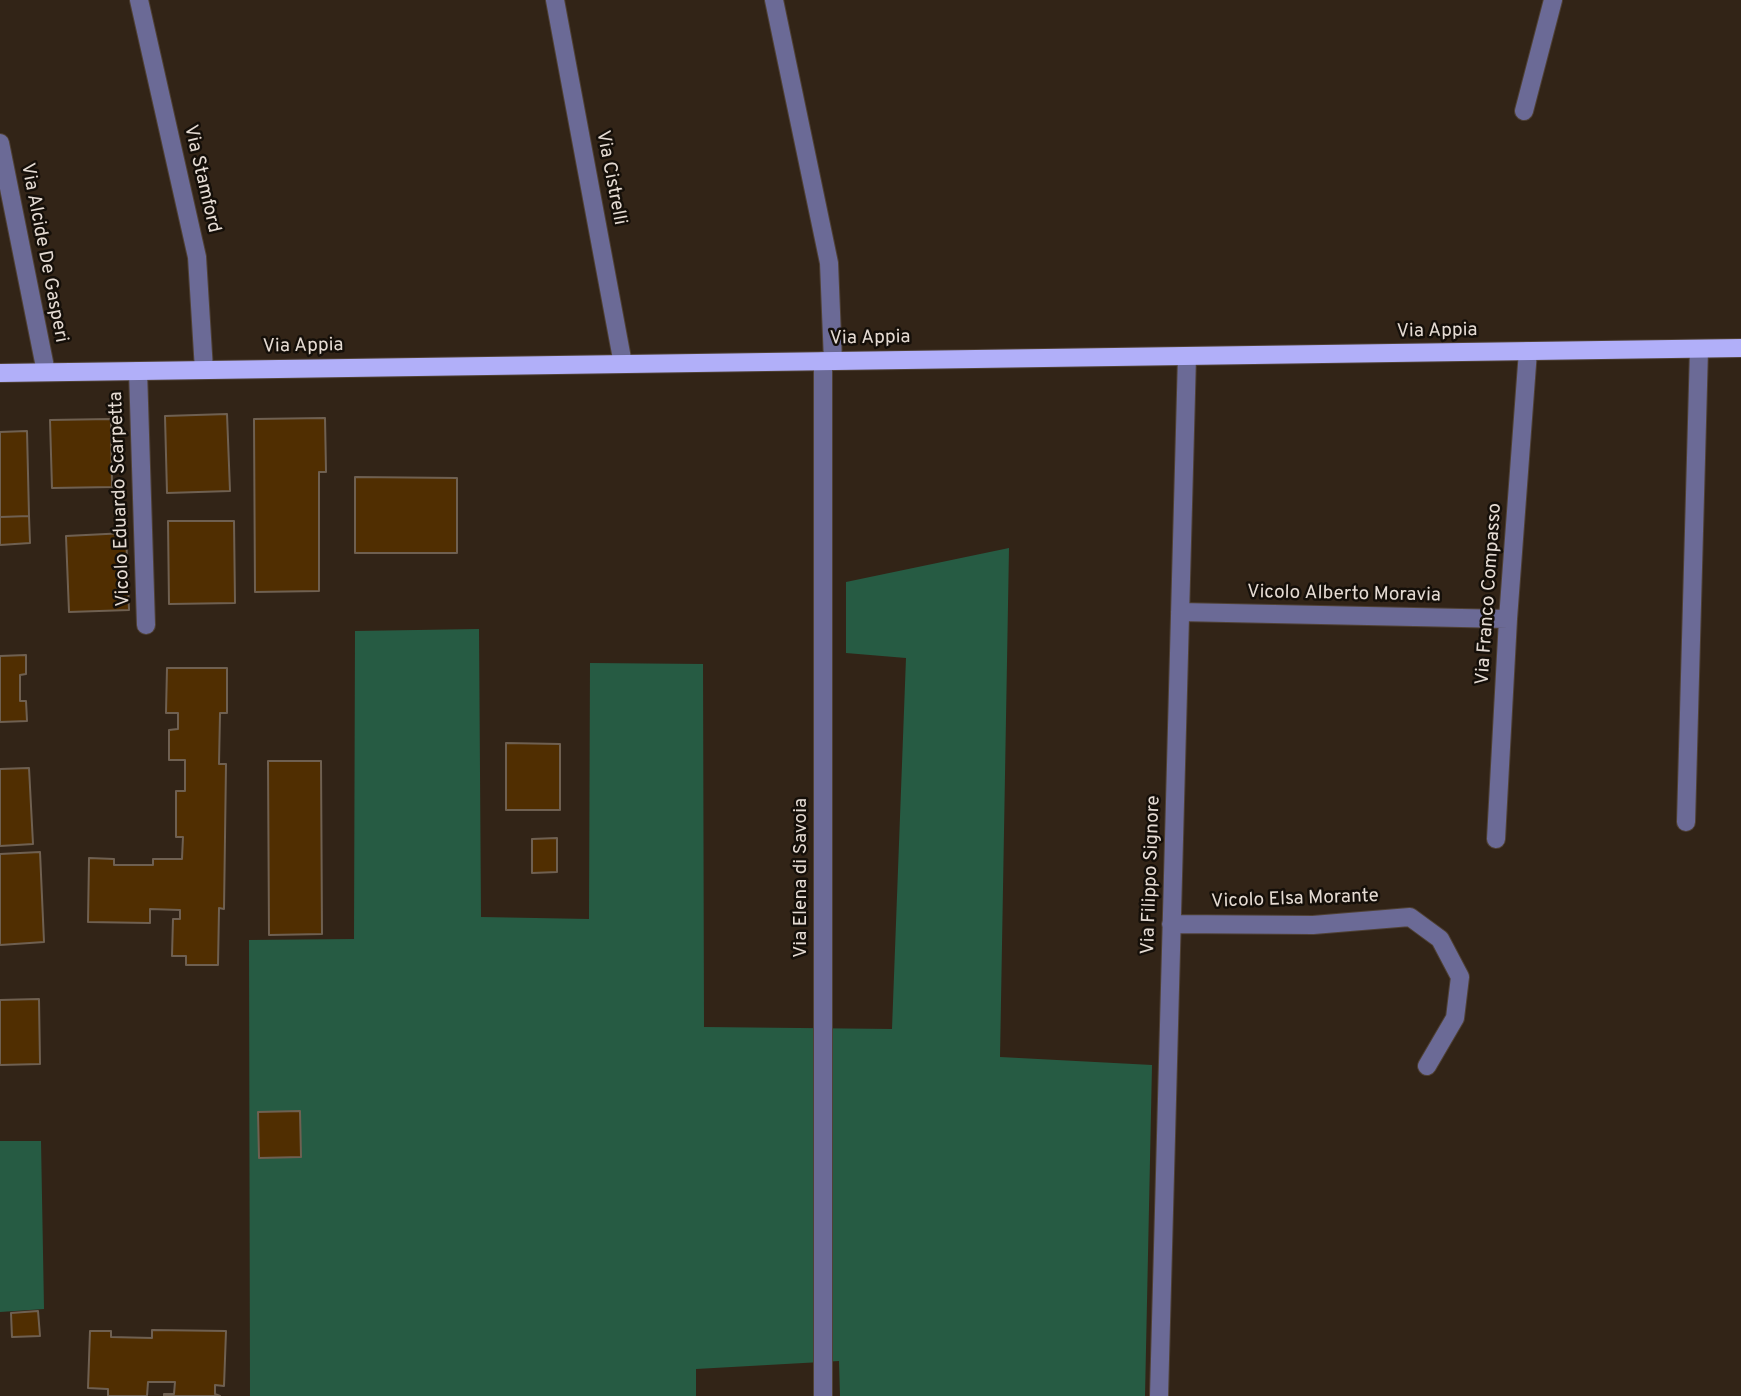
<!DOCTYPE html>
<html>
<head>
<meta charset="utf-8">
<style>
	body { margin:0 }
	canvas { display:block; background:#322417 }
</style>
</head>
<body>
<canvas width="1741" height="1396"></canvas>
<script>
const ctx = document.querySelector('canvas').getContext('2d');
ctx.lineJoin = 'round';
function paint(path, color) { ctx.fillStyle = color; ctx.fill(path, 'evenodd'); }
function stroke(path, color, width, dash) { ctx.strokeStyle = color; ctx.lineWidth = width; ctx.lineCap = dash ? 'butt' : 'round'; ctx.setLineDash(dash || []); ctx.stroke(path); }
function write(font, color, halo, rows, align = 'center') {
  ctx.font = font + ' Overpass,sans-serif'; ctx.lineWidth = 5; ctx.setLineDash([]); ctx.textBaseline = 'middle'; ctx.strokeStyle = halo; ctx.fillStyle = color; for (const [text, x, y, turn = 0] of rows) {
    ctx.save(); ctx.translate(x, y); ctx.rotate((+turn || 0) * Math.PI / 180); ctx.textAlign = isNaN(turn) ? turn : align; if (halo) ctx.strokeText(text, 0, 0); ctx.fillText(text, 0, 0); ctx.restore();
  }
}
paint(new Path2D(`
	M1009 548 1000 1057 1152 1065 1145 1396H840L839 1361 696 1369V1396H250L249 940 354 939 355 631 479 629 481 917 589 919 590 663 703 664 704 1027 892 1029 906 658 846 653V582Z
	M0 1141H41L44 1309 0 1312Z`), '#265b43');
const building = new Path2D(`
	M227 414 230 491 167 493 165 416Z
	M325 418 326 472H319V591L255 592 254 419Z
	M111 419 112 487 52 488 50 420Z
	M27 431 29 516 0 517V432Z
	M355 477 457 478V553H355Z
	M29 516 30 543 0 545V517Z
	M168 521H234L235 603 169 604Z
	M126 533 129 610 69 612 66 536Z
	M26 655V674L20 675V701H26L27 721 0 722V656Z
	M167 668H227V713H220L219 764H226L224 909 219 908 218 965H186V956H172L173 919H180V910L150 909V923L88 922 89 858 114 859V865H153V859H182L183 837H176V791H185V760H169V730L178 729V713H166Z
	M506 743 560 744V810H506Z
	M268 761H321L322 934 269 935Z
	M29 768 33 844 0 846V769Z
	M557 838V872L532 873V839Z
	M40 852 44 942 0 945V854Z
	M39 999 40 1064 0 1065V1000Z
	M300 1111 301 1157 259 1158 258 1112Z
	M38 1311 40 1336 12 1337 11 1313Z
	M152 1330 226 1331 224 1386 215 1385V1394L220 1396H164V1394H174L175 1382H148L147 1396H108V1389L88 1388 90 1331H111V1337L152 1338Z`);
paint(building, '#502e01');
stroke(building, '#6f6051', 2);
const minor = new Path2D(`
	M139 0 197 257 204 370
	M555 0 623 364
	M774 0 829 263 833 361
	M1524 111 1553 0
	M0 143 46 372
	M823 361V1396
	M138 371 146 625
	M1180 612 1508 619
	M1686 822 1699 349
	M1496 839 1508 619 1528 351
	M1171 924 1313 925 1410 917 1440 939 1460 977 1455 1018 1427 1066
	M1159 1396 1187 356`);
const major = new Path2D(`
	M0 373 1741 348`);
stroke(minor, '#4f4135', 20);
stroke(major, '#4f4135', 20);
stroke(minor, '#6b6a96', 18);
stroke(major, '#b1aff9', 18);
write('19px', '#e5dbd3', '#150f09', [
	["Via Cistrelli",610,178,79],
	["Via Stamford",201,179,77],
	["Via Alcide De Gasperi",43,253,79],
	["Via Appia",1437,332,-1],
	["Via Appia",870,339,-1],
	["Via Appia",303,347,-1],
	["Vicolo Eduardo Scarpetta",121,499,-92],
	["Via Franco Compasso",1490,594,-86],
	["Vicolo Alberto Moravia",1344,595,1],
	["Via Filippo Signore",1152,875,-88],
	["Via Elena di Savoia",802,878,-90],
	["Vicolo Elsa Morante",1295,900,-2]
]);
</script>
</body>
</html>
